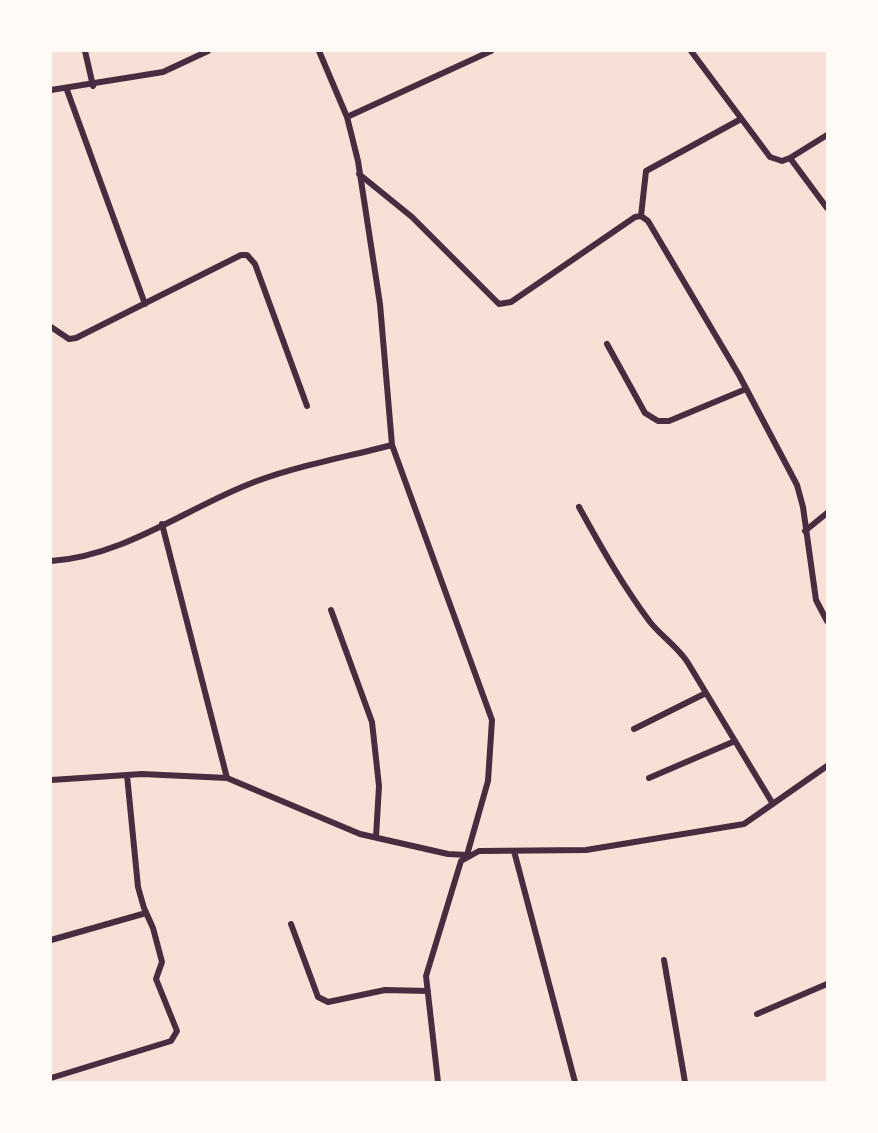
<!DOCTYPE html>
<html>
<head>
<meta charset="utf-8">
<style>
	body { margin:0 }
	#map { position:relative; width:878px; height:1133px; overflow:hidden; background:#f7e1d7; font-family:"Fira Sans Condensed",sans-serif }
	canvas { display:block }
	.frame { position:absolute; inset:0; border:52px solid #fffaf5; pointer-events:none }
</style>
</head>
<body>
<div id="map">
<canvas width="878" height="1133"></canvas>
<div class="frame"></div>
</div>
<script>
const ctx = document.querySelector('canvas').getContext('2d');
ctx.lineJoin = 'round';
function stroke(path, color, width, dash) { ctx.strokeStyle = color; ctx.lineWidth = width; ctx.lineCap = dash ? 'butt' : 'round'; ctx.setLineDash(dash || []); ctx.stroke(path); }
stroke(new Path2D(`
	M85 51 93 86
	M691 51 770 157 782 161 790 158 827 208
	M51 90 163 72 208 51
	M67 90 145 304
	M347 117 491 51
	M790 158 827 135
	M359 174 412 217 499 304 511 302 635 217 641 216 648 221 739 375 797 485 803 507 816 600 827 621
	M641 216 646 171 741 119
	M51 327 69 339 76 338 241 255H247L255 264 307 406
	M607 344 645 413 658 421H669L746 389
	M579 507C601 547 623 586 650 622 662 637 678 647 688 663L773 804
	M162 524 227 778
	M805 531 827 513
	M51 561C119 557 180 513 242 487 289 467 343 458 392 445
	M331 610 372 722 379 786 376 837
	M634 729 706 693
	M649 778 735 741
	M51 780 142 774 227 778 360 834 448 854 467 855 488 781 492 720 392 445 380 304 358 161 347 117 319 51
	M514 851 575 1082
	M291 924 318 997 328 1002 385 990 428 991
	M51 940 146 913
	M664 960 685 1082
	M757 1014 827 984
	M51 1078 171 1041 177 1031 156 979 162 962 153 928 144 908 138 887 127 775
	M438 1082 426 976 461 861 479 851 586 850 744 824 827 766`), '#4a2c40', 6);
</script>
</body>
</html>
